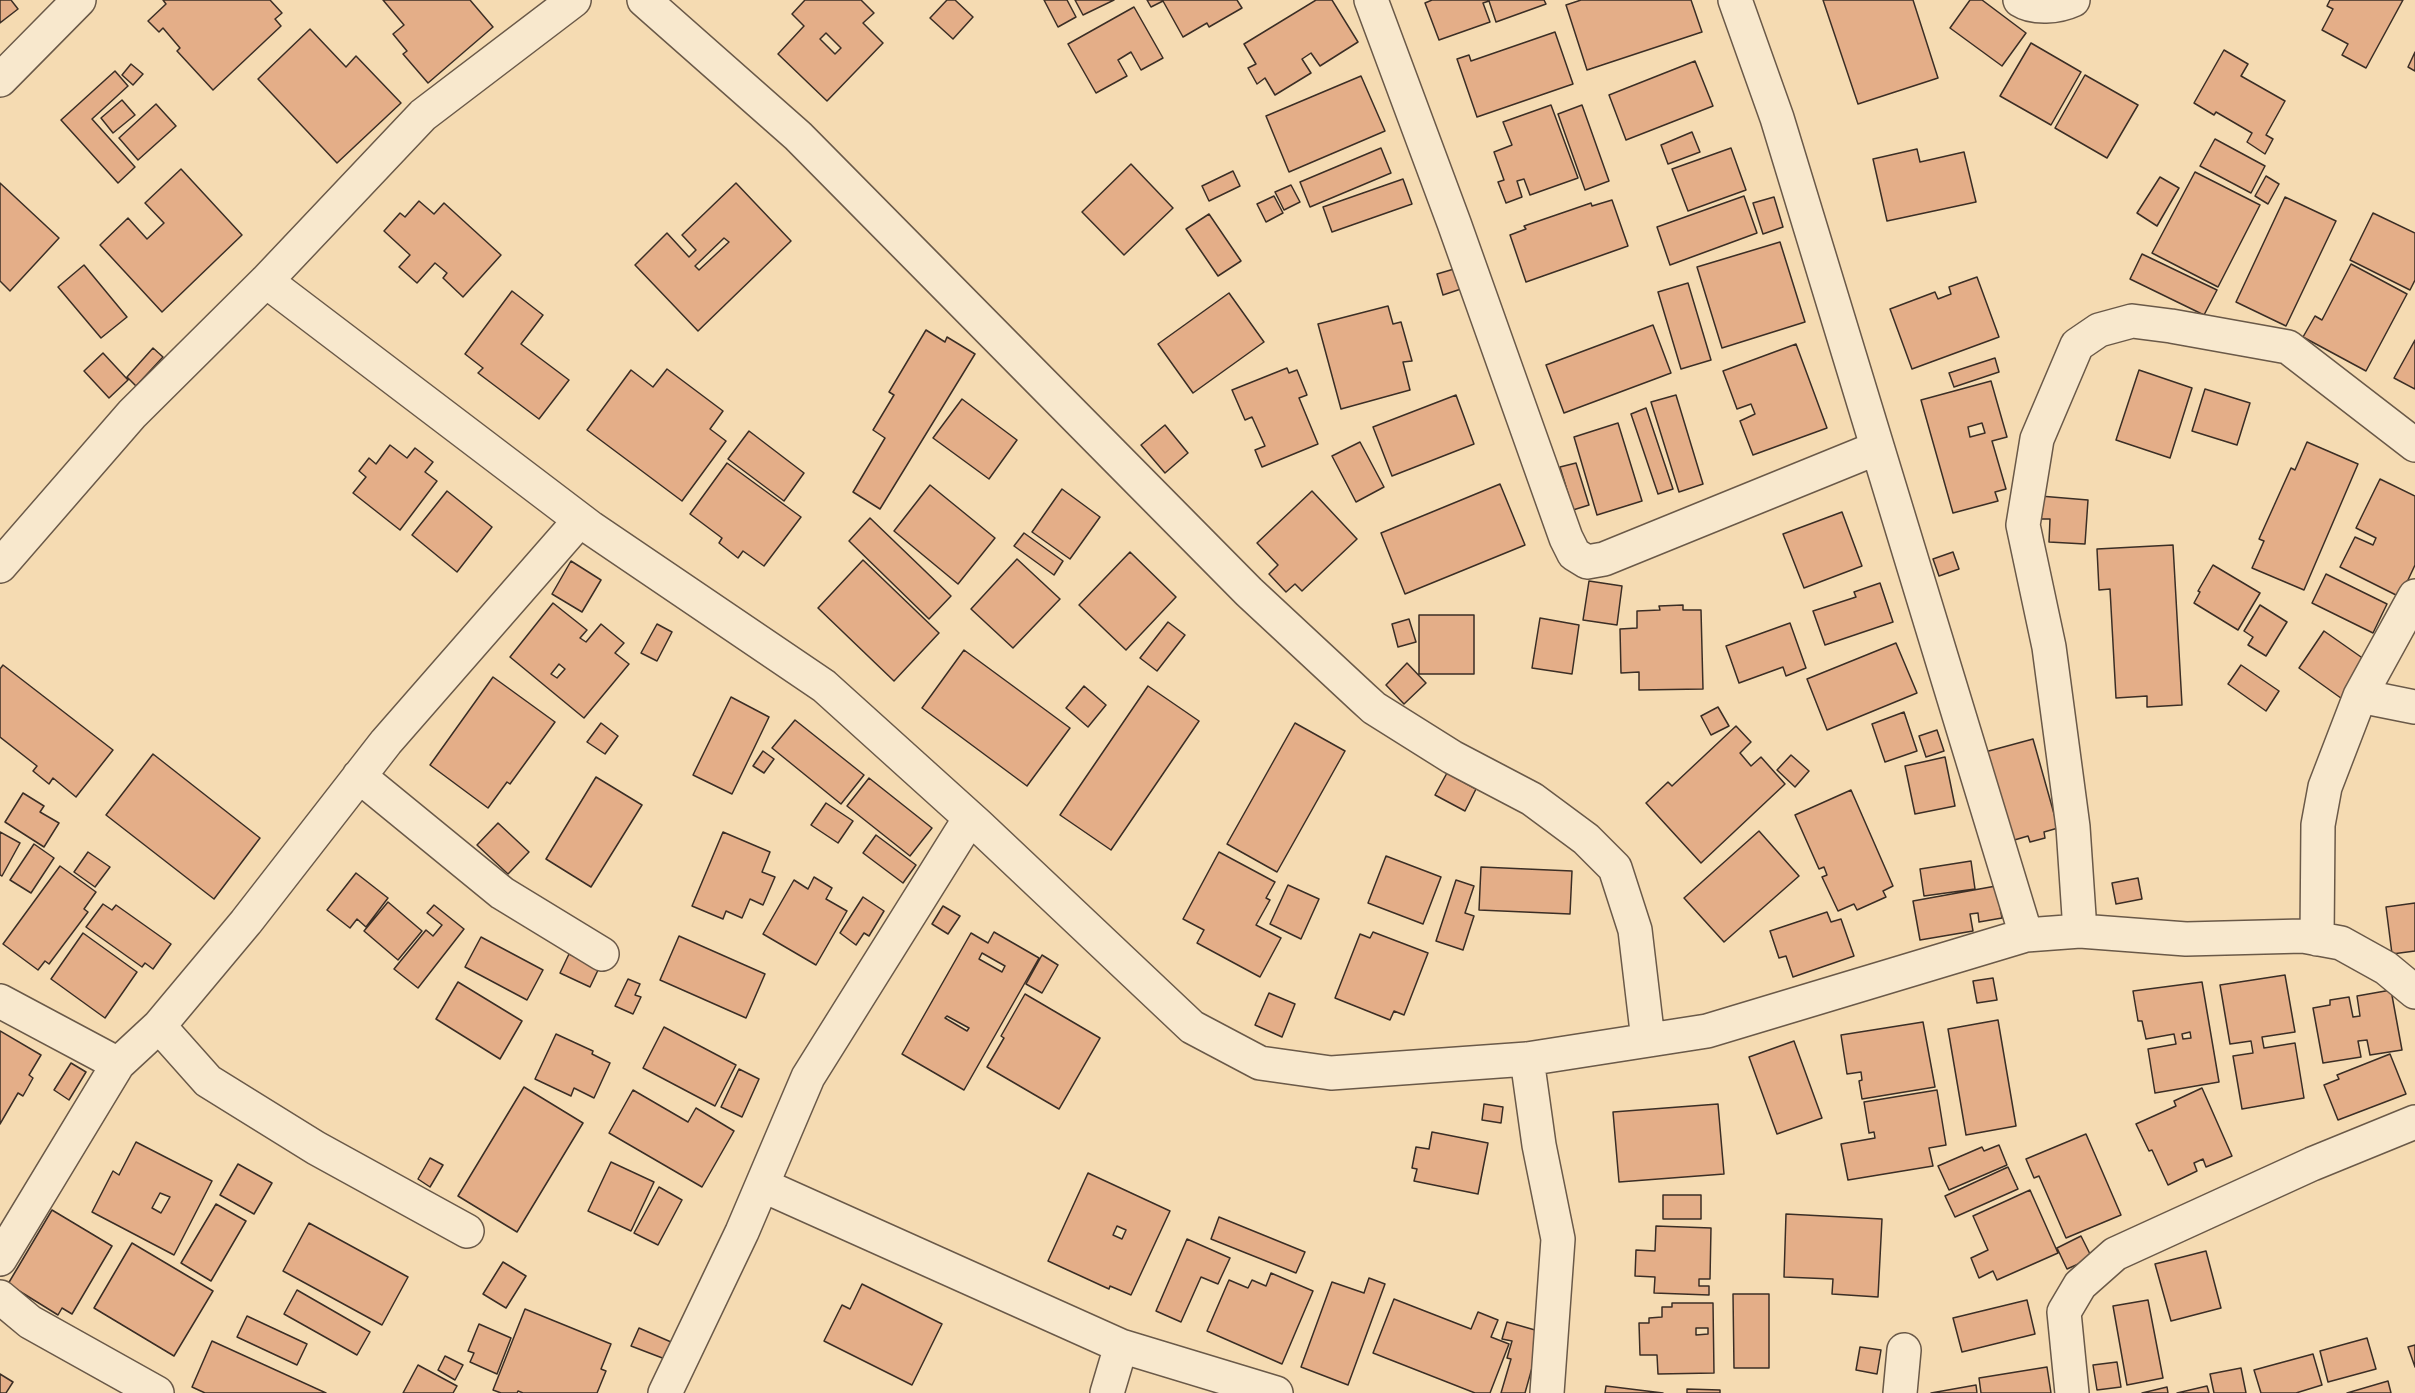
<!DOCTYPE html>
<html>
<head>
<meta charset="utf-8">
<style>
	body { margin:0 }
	canvas { display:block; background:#f5dbb2 }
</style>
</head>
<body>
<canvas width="2415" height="1393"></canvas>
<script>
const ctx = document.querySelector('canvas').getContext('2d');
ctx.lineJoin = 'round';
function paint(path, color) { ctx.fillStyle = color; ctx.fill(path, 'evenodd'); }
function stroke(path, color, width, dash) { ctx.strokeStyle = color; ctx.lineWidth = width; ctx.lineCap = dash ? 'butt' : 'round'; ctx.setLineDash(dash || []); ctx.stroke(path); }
const building = new Path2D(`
	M0 0H11L18 9 0 23Z
	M163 0H270L282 13 275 19 281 26 213 90 177 51 180 48 163 28 159 32 148 21 166 4Z
	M383 0H470L493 27 428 83 403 54 407 51 393 34 404 25Z
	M805 0H861L874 13 863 23 883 43 827 101 778 54 804 26 792 14ZM826 33 841 48 835 54 820 39Z
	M947 0H955L973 17 953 39 930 18Z
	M1044 0H1067L1076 17 1058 27Z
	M1075 0H1114L1083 15Z
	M1147 0H1237L1242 8 1209 27 1207 23 1183 37 1163 1 1151 7Z
	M1316 0H1332L1358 42 1320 66 1311 53 1302 59 1311 73 1275 95 1265 78 1257 84 1248 68 1256 64 1244 44Z
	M1432 0H1544L1546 4 1496 22 1489 1 1483 3 1490 22 1439 40 1425 3Z
	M1581 0H1691L1702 32 1587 70 1566 5Z
	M1823 0H1913L1938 78 1858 104Z
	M1970 0H1982L2026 33 2002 66 1950 28Z
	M2330 0H2403L2366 68 2342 55 2348 44 2322 30 2333 9 2327 6Z
	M1134 7 1163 58 1141 70 1131 52 1118 60 1127 76 1096 93 1068 44Z
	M310 29 346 67 356 56 401 103 337 163 258 79Z
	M1555 32 1573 84 1477 117 1457 59 1469 55 1471 61Z
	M2031 43 2081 72 2051 125 2000 96Z
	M2224 50 2248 64 2241 76 2285 101 2266 135 2273 139 2265 154 2247 142 2252 133 2216 112 2214 115 2194 103Z
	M2415 52V71L2408 67Z
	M1695 61 1713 106 1626 140 1609 95Z
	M131 64 143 74 133 85 122 75Z
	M115 71 128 86 92 119 135 167 118 183 61 120Z
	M2085 75 2138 105 2107 158 2055 128Z
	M1361 76 1385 131 1289 172 1266 116Z
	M122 100 135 115 113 133 101 118Z
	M156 104 176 126 138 160 119 138Z
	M1551 105 1578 178 1530 195 1524 179 1517 181 1522 197 1506 203 1498 182 1504 180 1494 152 1512 145 1503 122Z
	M1582 105 1609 181 1585 190 1558 114Z
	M1692 132 1700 152 1668 164 1661 145Z
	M2215 139 2265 166 2251 193 2200 166Z
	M1381 148 1391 173 1310 207 1300 182Z
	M1731 148 1746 190 1688 211 1672 169Z
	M1917 149 1920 162 1964 152 1976 202 1887 221 1873 159Z
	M1131 164 1173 208 1124 255 1082 212Z
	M181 169 242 235 162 312 100 245 128 218 147 239 164 223 145 203Z
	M1233 171 1240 186 1209 201 1202 186Z
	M2195 172 2260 205 2218 287 2152 253Z
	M2266 176 2279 184 2268 204 2255 196Z
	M2160 177 2179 188 2157 226 2137 213Z
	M1403 179 1412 204 1332 232 1323 207Z
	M0 183 59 238 10 291 0 281Z
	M736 183 791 241 698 331 635 265 667 233 689 257 696 250 682 235ZM724 238 729 242 699 270 695 266Z
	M1291 185 1300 202 1284 210 1275 192Z
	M1274 196 1283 213 1266 222 1257 204Z
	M1744 196 1757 233 1670 265 1657 227Z
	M1774 197 1783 227 1763 234 1753 203Z
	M2285 197 2336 221 2286 326 2236 302Z
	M1612 200 1628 246 1526 282 1510 235 1526 229 1524 226 1591 203 1592 206Z
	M419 201 434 214 444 203 501 255 463 297 443 278 447 273 435 263 417 283 399 267 410 255 384 231 400 213 405 217Z
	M2373 213 2415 233V280L2410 290 2350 260Z
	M1209 214 1241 261 1218 276 1186 229Z
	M1780 242 1805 322 1722 348 1697 267Z
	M2142 254 2217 290 2204 315 2130 279Z
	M2351 264 2407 294 2366 371 2303 337 2315 316 2322 320Z
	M84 265 127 317 101 338 58 287Z
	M1454 269 1461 289 1443 295 1437 274Z
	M1977 277 1999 337 1912 369 1890 309 1935 292 1938 299 1951 294 1949 287Z
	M1688 283 1711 360 1681 369 1658 292Z
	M512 291 543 315 521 344 569 380 539 419 478 373 483 368 465 354Z
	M1229 293 1264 342 1193 393 1158 344Z
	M1388 306 1393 324 1401 322 1412 361 1403 362 1410 390 1341 409 1318 324Z
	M1653 325 1671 373 1564 413 1546 365Z
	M926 330 945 342 947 337 975 354 880 509 853 492 885 438 873 430 894 395 889 392Z
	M2415 340V389L2394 378Z
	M1796 344 1827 428 1753 455 1740 421 1755 414 1751 404 1737 409 1723 371Z
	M153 348 163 357 136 386 127 377Z
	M103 353 128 380 109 398 84 371Z
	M1995 358 1999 372 1954 387 1949 373Z
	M1287 368 1289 373 1297 370 1307 395 1299 398 1318 444 1262 467 1255 450 1265 446 1252 417 1245 420 1232 390Z
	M667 369 723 411 710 429 726 441 682 501 587 430 631 370 653 387Z
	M2139 370 2192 388 2170 458 2116 440Z
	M1991 381 2007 437 1992 441 2006 489 1995 492 1998 501 1953 513 1921 400ZM1982 423 1985 433 1970 437 1968 427Z
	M2205 389 2250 403 2237 445 2192 431Z
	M1456 395 1474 444 1392 476 1373 427Z
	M1676 395 1703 484 1679 492 1651 402Z
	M962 399 1017 440 989 479 933 438Z
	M1646 408 1673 489 1658 494 1631 414Z
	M1618 423 1642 501 1597 515 1574 437Z
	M1165 425 1188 453 1165 473 1141 445Z
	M749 431 804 473 784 501 728 459Z
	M1360 442 1384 487 1356 502 1332 456Z
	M2307 442 2358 464 2304 590 2252 568 2264 541 2259 539 2291 468 2295 470Z
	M390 445 407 458 415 448 433 462 425 472 437 481 400 530 353 493 366 477 359 471 369 458 376 464Z
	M727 463 801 517 764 566 743 551 738 558 719 543 722 538 690 514Z
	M1576 463 1589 505 1573 510 1560 467Z
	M2380 479 2415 496V565L2400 597 2340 567 2355 537 2373 545 2376 538 2356 528Z
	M1500 484 1525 545 1405 594 1381 533Z
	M930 485 995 538 958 584 894 531Z
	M1062 489 1100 517 1070 559 1032 532Z
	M447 491 492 527 457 572 412 535Z
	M1312 491 1357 539 1302 591 1295 584 1286 592 1269 574 1278 565 1257 543Z
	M2040 496 2088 500 2085 544 2049 542 2050 519H2039Z
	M1842 512 1862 566 1804 588 1783 534Z
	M870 518 951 596 929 619 849 541Z
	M1024 533 1063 561 1054 575 1014 546Z
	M2173 545 2182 705 2147 707V696L2116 698 2110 589 2099 590 2097 549Z
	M1130 552 1176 597 1126 650 1079 605Z
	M1953 552 1959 569 1939 576 1933 559Z
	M1017 559 1060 599 1013 648 971 609Z
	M863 560 939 633 894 681 818 608Z
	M571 561 601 580 582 612 552 594Z
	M2213 565 2260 593 2238 630 2194 603 2200 592 2198 591Z
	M2326 574 2387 604 2373 633 2312 603Z
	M1589 581 1622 586 1617 625 1583 620Z
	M1880 583 1893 622 1825 645 1813 611 1856 597 1854 592Z
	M553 603 587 630 580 638 586 642 601 624 624 643 615 653 629 664 584 718 510 657ZM559 664 565 669 557 678 551 674Z
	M1683 605V610H1701L1703 689 1639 690V672L1621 673 1620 629 1637 628V611L1660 610 1659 606Z
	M2260 605 2287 622 2266 656 2248 645 2253 637 2244 631Z
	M1419 615H1474V674H1419Z
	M1540 618 1579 625 1572 674 1532 668Z
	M1409 619 1416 642 1398 647 1392 624Z
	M1168 622 1185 635 1157 671 1140 658Z
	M1790 623 1806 668 1786 676 1783 667 1739 683 1726 646Z
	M657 624 672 632 657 661 641 653Z
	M2324 631 2371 664 2345 701 2299 668Z
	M1896 643 1917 693 1827 730 1807 679Z
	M964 650 1070 728 1027 786 922 708Z
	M1407 663 1426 683 1404 704 1386 685Z
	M3 665 113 750 76 797 53 778 49 784 33 771 37 766 0 737V669Z
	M2241 665 2279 691 2266 711 2228 684Z
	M493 677 555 722 510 784 507 782 488 808 430 765Z
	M1084 686 1106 705 1088 727 1066 708Z
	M1148 686 1199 721 1111 850 1060 815Z
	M731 697 769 717 732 794 693 775Z
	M1718 707 1729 726 1711 735 1701 716Z
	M1904 712 1917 751 1885 762 1872 724Z
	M795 720 864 775 841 804 772 748Z
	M601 723 618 736 605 754 587 742Z
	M1295 723 1345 751 1277 872 1227 844Z
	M1736 726 1751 742 1740 753 1751 766 1761 757 1785 784 1701 863 1646 803 1668 782 1672 786Z
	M1937 730 1944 751 1926 757 1919 736Z
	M2033 739 2058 828 2044 832 2045 838 2030 842 2028 836 2011 841 1985 752Z
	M763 751 774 759 764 773 753 766Z
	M153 754 260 838 214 899 106 815Z
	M1791 755 1809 771 1795 787 1777 770Z
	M1945 757 1955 806 1915 814 1905 766Z
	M1447 773 1476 789 1465 811 1435 795Z
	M596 777 642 805 591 887 546 859Z
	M869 778 932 828 910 856 847 806Z
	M1851 790 1893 886 1883 891 1886 897 1857 910 1854 904 1838 911 1822 877 1827 875 1824 867 1819 869 1795 815Z
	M23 793 44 806 40 812 59 823 44 847 5 822Z
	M826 803 853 821 838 843 811 825Z
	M498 823 529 852 508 874 477 845Z
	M1759 831 1799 876 1724 942 1684 898Z
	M0 832 20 843 2 876 0 875Z
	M723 832 770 852 762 872 775 877 763 905 750 899 742 918 726 911 723 919 692 906Z
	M876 835 916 865 903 883 863 853Z
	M34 844 54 858 31 893 10 880Z
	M88 852 110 867 95 887 74 872Z
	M1219 852 1275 882 1266 898 1270 900 1256 925 1281 938 1260 977 1197 943 1204 930 1183 919Z
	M1386 856 1441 877 1423 924 1368 903Z
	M1971 861 1975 889 1924 896 1920 869Z
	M60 866 96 892 84 909 88 912 49 964 45 961 38 970 3 944Z
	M1481 867 1572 871 1570 914 1479 910Z
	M356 873 388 898 366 927 357 919 350 928 327 910Z
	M814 877 832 888 826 899 847 911 816 965 763 934 794 880 808 889Z
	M2138 878 2142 899 2116 904 2112 883Z
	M1456 880 1474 886 1465 913 1474 916 1463 950 1436 941Z
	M1288 885 1319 899 1301 939 1270 924Z
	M1996 886 2002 918 1979 922 1978 913 1970 914 1973 931 1920 940 1913 901Z
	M863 897 884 911 869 936 864 933 856 945 840 933Z
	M388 902 422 931 398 960 364 931Z
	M2415 903V951L2392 954 2386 907Z
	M103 904 112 910 116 905 171 944 153 969 145 963 142 967 86 927Z
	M434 905 464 929 418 988 394 969 426 930 433 936 442 925 427 913Z
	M943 906 960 916 948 934 932 924Z
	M1827 912 1831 922 1841 919 1854 956 1793 977 1786 956 1779 958 1770 931Z
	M994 932 1039 958 964 1090 902 1054 971 933 988 943ZM982 953 1005 966 1002 972 979 959ZM947 1016 969 1028 967 1031 945 1018Z
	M1373 932 1428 953 1404 1015 1394 1011 1390 1020 1335 998 1360 934 1370 938Z
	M83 933 137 972 105 1018 51 979Z
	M679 936 765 974 746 1018 660 980Z
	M481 937 543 970 527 1000 465 967Z
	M569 954 599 968 590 987 560 973Z
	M1042 955 1058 965 1042 993 1026 984Z
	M2285 975 2295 1032 2262 1037 2264 1048 2295 1043 2304 1098 2242 1109 2233 1056 2253 1053 2251 1041 2230 1044 2220 985Z
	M1993 978 1997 1000 1977 1003 1973 981Z
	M628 979 640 984 635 995 641 997 633 1014 615 1006Z
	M458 982 522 1021 500 1059 436 1019Z
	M2202 982 2219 1082 2155 1093 2148 1049 2176 1044 2174 1034 2146 1039 2142 1021H2138L2133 991ZM2190 1032 2191 1038 2183 1039 2182 1034Z
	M2391 990 2402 1050 2370 1055 2367 1040 2358 1041 2361 1057 2323 1063 2313 1008 2330 1005V1000L2349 997 2353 1017 2360 1016 2357 996Z
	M1269 993 1295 1004 1282 1037 1255 1025Z
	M1025 994 1100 1038 1059 1109 987 1067 1004 1038 1001 1036Z
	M1998 1020 2016 1126 1966 1135 1948 1029Z
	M1923 1022 1935 1087 1862 1099 1859 1081 1862 1080 1861 1072 1847 1074 1841 1035Z
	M664 1027 736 1065 715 1106 643 1068Z
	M0 1031 41 1055 29 1075 33 1078 23 1096 18 1093 0 1124Z
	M556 1034 593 1051 592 1054 610 1063 594 1098 574 1088 571 1096 535 1079Z
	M1794 1041 1822 1118 1777 1134 1749 1057Z
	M2390 1054 2406 1094 2338 1120 2324 1085 2339 1079 2337 1075Z
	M71 1063 86 1072 69 1100 54 1090Z
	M739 1069 759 1079 742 1117 721 1107Z
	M524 1087 583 1123 517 1232 458 1196Z
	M2202 1088 2232 1156 2206 1167 2203 1159 2194 1163 2197 1171 2168 1185 2152 1150 2149 1151 2136 1124 2176 1106 2174 1101Z
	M633 1090 688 1122 696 1108 734 1131 702 1187 609 1133Z
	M1937 1090 1946 1145 1929 1148 1933 1166 1848 1180 1841 1144 1875 1138 1874 1132 1869 1133 1864 1102Z
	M1484 1104 1503 1107 1501 1123 1482 1120Z
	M1718 1104 1724 1174 1619 1182 1613 1112Z
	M1432 1132 1488 1143 1478 1194 1414 1181 1417 1169 1412 1168 1416 1147 1429 1149Z
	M2086 1134 2121 1215 2066 1238 2039 1176 2034 1178 2026 1159Z
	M136 1142 212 1181 174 1255 92 1212 113 1171 119 1175ZM160 1193 170 1197 161 1213 152 1208Z
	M1999 1145 2007 1165 1949 1190 1938 1166 1982 1147 1984 1151Z
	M430 1158 443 1165 430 1187 418 1179Z
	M611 1162 654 1182 631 1231 588 1211Z
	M238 1164 272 1183 254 1214 220 1195Z
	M2008 1167 2018 1189 1955 1217 1945 1196Z
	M1088 1173 1170 1211 1131 1295 1110 1286 1109 1289 1048 1261ZM1117 1226 1126 1230 1122 1239 1113 1235Z
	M659 1187 682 1200 658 1245 634 1233Z
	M2030 1190 2058 1253 1997 1280 1993 1271 1979 1278 1971 1258 1988 1250 1973 1216Z
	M1663 1195H1701V1219H1663Z
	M216 1204 246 1221 211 1281 181 1263Z
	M52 1210 112 1246 72 1314 62 1308 58 1315 8 1284Z
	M1786 1214 1882 1219 1878 1297 1832 1294 1833 1279 1784 1277Z
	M1219 1217 1305 1252 1296 1273 1211 1239Z
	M309 1223 408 1277 382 1325 283 1271Z
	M1656 1226 1711 1228 1710 1279H1699V1286H1709V1295L1654 1293 1655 1277 1635 1276 1636 1250 1655 1251Z
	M2081 1236 2092 1258 2067 1269 2057 1248Z
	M1187 1239 1230 1258 1218 1284 1201 1277 1181 1322 1156 1311Z
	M132 1243 213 1291 174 1356 94 1308Z
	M2206 1251 2221 1308 2171 1321 2155 1264Z
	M503 1262 526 1276 506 1308 483 1294Z
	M1271 1273 1313 1291 1282 1364 1207 1331 1229 1280 1248 1288 1252 1280 1266 1286Z
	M1369 1278 1385 1284 1348 1385 1301 1367 1332 1282 1364 1293Z
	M862 1284 942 1324 912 1385 824 1341 842 1305 850 1309Z
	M297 1290 370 1332 357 1355 284 1314Z
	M1733 1294H1769V1368H1734Z
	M1394 1299 1471 1329 1478 1312 1498 1320 1491 1337 1509 1344 1490 1393H1475L1373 1353Z
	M2027 1300 2035 1334 1962 1352 1953 1318Z
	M2148 1300 2163 1378 2127 1385 2113 1306Z
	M1672 1303H1713L1714 1373 1658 1374 1657 1355H1640L1639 1323H1649V1318L1662 1317V1307H1672ZM1696 1328H1708V1334L1696 1335Z
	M525 1309 611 1344 601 1369 606 1371 597 1393H523L518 1391 517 1393H501L493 1390Z
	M247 1316 307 1344 297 1365 237 1337Z
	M1507 1322 1542 1332 1525 1393H1501L1511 1359 1507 1358 1512 1341 1502 1339Z
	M479 1324 511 1338 497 1374 470 1362 474 1353 468 1351Z
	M639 1328 671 1342 665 1359 631 1346Z
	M2367 1338 2376 1369 2328 1382 2320 1351Z
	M212 1341 326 1393H205L192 1387Z
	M2415 1345V1367L2408 1347Z
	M1860 1347 1881 1350 1877 1374 1856 1370Z
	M2313 1354 2322 1385 2296 1393H2261L2254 1370Z
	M445 1356 463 1365 455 1380 438 1370Z
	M2117 1362 2121 1387 2097 1390 2093 1365Z
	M418 1365 457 1386 453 1393H403Z
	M2047 1367 2051 1393H1981L1979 1378Z
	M2241 1368 2246 1393H2214L2210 1374Z
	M0 1374 13 1382 6 1393H0Z
	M2388 1381 2391 1393H2347Z
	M1976 1385 1977 1393H1931Z
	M1606 1386 1663 1393H1605Z
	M2207 1386 2209 1393H2177Z
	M2167 1387 2168 1393H2142Z
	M1687 1389 1720 1390V1393H1687Z`);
paint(building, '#e4ae88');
stroke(building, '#3b2e25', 1.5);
const minor = new Path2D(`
	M644 0 798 136 1249 592 1363 698 1374 708 1452 757 1532 799 1586 839 1615 868 1635 930 1648 1040
	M1371 0 1454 223 1566 538 1574 554 1587 562 1604 559 1877 448
	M1735 0 1777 118 2026 935
	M2020 0C2034 9 2058 7 2073 0
	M0 80 79 0
	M266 281 591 528 824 686 978 825 1192 1027 1260 1063 1331 1073 1527 1059 1707 1031 2026 935 2080 931 2186 939 2303 936 2341 943 2386 968 2415 992
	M0 566 132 414 266 281 423 115 574 0
	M2360 696 2415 707
	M359 776 502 893 602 954
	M2080 931 2073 827 2049 647 2023 525 2037 439 2077 345 2099 330 2132 321 2171 326 2288 347 2415 445
	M2317 939 2318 825 2325 787 2360 696 2415 596
	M0 1001 118 1064
	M159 1026 208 1081 316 1148 467 1231
	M1527 1059 1539 1145 1558 1239 1547 1393
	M762 1185 1121 1346 1276 1393
	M0 1259 118 1064 159 1026 246 922 386 742 580 520
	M0 1297 30 1322 157 1393
	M665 1393 742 1232 808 1077 970 818
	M1107 1393 1121 1346
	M1900 1393 1904 1350
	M2072 1393 2064 1312 2080 1285 2115 1254 2312 1164 2415 1122`);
stroke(minor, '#6a5948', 36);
stroke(minor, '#f8e8cd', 33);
</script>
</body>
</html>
